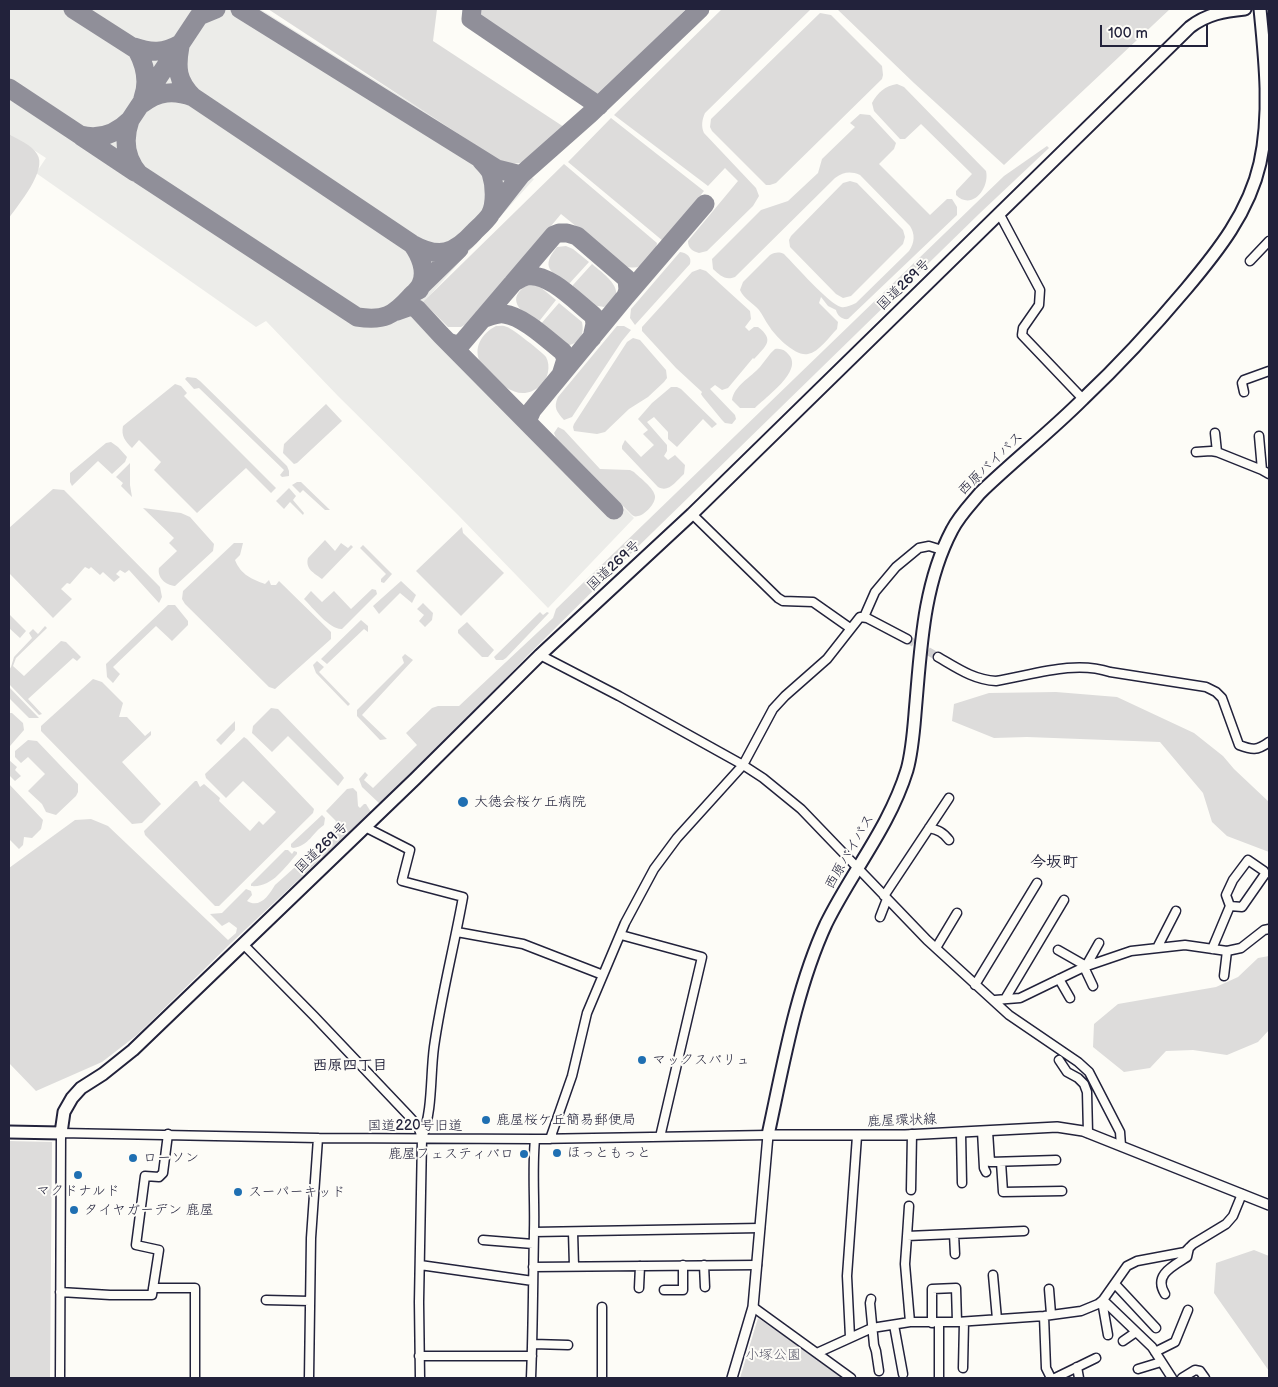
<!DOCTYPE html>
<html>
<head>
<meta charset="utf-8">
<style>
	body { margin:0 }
	#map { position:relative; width:1278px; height:1387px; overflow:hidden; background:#fdfcf7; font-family:"Balsamiq Sans",sans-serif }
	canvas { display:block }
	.frame { position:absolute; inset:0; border:10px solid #22223b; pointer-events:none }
	.scale { position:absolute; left:1100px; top:25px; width:108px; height:22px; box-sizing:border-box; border:2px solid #22223b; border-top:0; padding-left:6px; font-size:15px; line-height:18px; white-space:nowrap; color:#22223b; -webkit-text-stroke:4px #fdfcf7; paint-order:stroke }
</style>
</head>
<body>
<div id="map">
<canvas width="1278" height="1387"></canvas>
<div class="frame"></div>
<div class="scale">100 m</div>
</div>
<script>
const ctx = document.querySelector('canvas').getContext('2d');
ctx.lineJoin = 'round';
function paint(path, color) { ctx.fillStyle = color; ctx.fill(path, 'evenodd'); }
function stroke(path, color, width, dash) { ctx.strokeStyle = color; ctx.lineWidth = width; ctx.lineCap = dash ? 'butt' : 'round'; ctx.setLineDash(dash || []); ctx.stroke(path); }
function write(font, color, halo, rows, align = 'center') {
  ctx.font = font + ' "Balsamiq Sans","Klee One",sans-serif'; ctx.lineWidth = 4; ctx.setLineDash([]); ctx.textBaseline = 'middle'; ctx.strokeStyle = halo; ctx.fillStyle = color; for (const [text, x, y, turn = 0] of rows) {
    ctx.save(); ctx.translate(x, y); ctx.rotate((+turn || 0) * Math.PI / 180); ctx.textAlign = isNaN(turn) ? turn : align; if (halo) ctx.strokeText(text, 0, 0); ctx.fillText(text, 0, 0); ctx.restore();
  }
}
paint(new Path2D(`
	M9 9H260L534 179 423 303 634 518 548 608 458 515 338 396 266 321 256 327 36 173 46 158 9 134Z`), '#ecece9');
paint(new Path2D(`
	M268 9H437L433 41 564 127V129C544 148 531 171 500 161Z
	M479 9H686L596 97 478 19Z
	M722 9H811L705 113C702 120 701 126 704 133L756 188 759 196 753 206 707 251 699 253C693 251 688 249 688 241L738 181 725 168 708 186 614 115Z
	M837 9H1170L1004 165 914 83Z
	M820 13 831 15 882 66 883 75 882 79 776 183 770 185H766L712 131 710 127 711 119Z
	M897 84 904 87 986 171C990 188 972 211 956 195V191L972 174 921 124 905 139H900L874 111 872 103C878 92 885 86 897 84Z
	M860 114 870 115 896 143 894 149 879 164 930 215 947 199H952L957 207V215L848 319C842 320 837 315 836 310L828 306 821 297 819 303 838 322 837 329C829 337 819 352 808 354 796 357 775 336 769 326 765 321 763 315 759 310 753 303 744 299 740 290L743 282 770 255C776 252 779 252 784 254 795 265 829 304 841 307 846 308 851 305 856 303L909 251C915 242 915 234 910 226L860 175C850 171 844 172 835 178L735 277C725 281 720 275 713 269L712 259 761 210 788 201 818 173 822 159 855 127 850 123Z
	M611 118 704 191 663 241 568 162Z
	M9 134C17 139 32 145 37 154 48 170 18 205 9 218Z
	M1047 146 1049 148 979 214 613 571 527 656 426 762 380 804 362 787 359 779 365 772 368 775 364 780 373 788 417 745 406 733 432 708 438 706H459L553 618 556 609 1004 176Z
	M564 164 657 243 656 249C648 260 641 272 625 266L561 214 472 321 461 327H448L423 302Z
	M850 181 857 183 903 230 905 237 903 244 851 296 843 298 836 294 790 247 789 240 791 236 843 183Z
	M566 246 573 249 589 262 568 285C551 271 540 268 557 247Z
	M680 252C687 253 692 257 690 264L635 325 630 318 631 309Z
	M592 264C605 275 632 293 604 307L592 305 573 288V285Z
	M700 269 706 271 750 311 751 319 745 327 749 331 754 327H758C775 340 766 346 754 359L753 358 728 388 722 390 715 385 710 389 735 415 736 419 732 424 725 423 722 420 703 397 701 394 702 392 676 368 642 331V327L692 272Z
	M529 284 539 286 556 300 537 324C522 312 503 299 529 284Z
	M559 303 582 322C585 337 578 345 563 346L539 326Z
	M496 326C500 326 503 325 507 327 513 329 542 352 546 357 551 366 548 379 541 385 523 402 505 389 492 375 489 371 484 368 481 364 472 348 482 333 496 326Z
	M617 326H624L631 330 622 341 572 417 564 420C557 412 553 408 558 397Z
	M633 338 640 340 666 370 667 378 664 382 648 397 629 409 605 432 597 434 574 431 573 427 574 424 627 342Z
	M775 349C781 348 785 350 789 355 803 371 766 397 755 408H740L732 400C734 386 751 377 760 367 765 361 769 354 775 349Z
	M187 377 196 378 200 381 287 466 289 471V476L282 477 280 475 284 470 199 388 194 389 185 379Z
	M175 384 181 386 187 393 184 396 276 488 271 493 246 468 197 513 154 470 161 462 139 440 132 448C125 441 121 436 123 426Z
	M671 387H677L681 389 717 424 712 428 703 419 677 447 668 439V432L654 417 647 422 667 445V451L664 456 668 460 675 455 685 465 684 474C676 481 669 493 658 487L622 449V446L625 440 641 457 654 445 643 434 648 430 638 419 652 403Z
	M326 404 342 421 297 463 294 464 283 453 284 444Z
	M558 427 564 430 600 469 630 470 634 472C640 478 654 488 655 496 656 503 645 515 638 516 635 517 633 516 631 514L556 438 554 433Z
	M111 442 118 447 127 457 125 462 112 474 98 461 72 486 70 482V473L106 443Z
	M130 463V485L132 497 121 486 123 483 116 477Z
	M297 482H301L330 510H325L303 490 300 493 292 485Z
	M289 488 296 496 293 500 304 513 303 515 290 502 284 509 276 501Z
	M53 489 64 490 160 587 162 597 159 603 129 570 125 573 120 570 116 574 120 577 114 582 103 572 100 575 91 567 89 569 85 567 70 584 67 583 61 589 72 599 53 618 9 573V528Z
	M143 508 181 513 190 517 214 544 213 551 175 586C165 585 157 577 159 568L177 551 169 543 174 538Z
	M462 527 463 533 504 573 461 616 416 571Z
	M325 540 335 551 341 543 348 548 351 545 353 547 322 579C314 573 305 569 308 558Z
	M234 543H243L240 555 235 560C241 575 252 579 265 584L269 580 271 585H276L279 581 331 632V639L275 689 269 687 185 604 182 599 183 591Z
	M363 545 392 574 384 583 381 582V579L386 574 360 548Z
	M401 581 416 595 412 603 400 593 379 614 373 606Z
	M372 589 376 590 377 594 342 629C330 630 313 608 304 599L311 591 322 602 334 591 351 609Z
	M423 603 433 613 432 620 425 627 419 621 424 615 417 609Z
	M168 605H175L188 621V625L172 641 156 626 113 667 120 674 113 683 107 677 106 664Z
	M540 612 543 615 547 612 549 613 506 658 503 660H496L494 657Z
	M9 614 26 631 20 638 9 628Z
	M361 620 368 626V632L364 629 327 664 321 659Z
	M467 622 494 650 488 657H482L458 633V630Z
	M45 626 47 628 45 630 16 658 13 666 24 676 61 641 66 642 81 657 77 661 73 658 28 699 42 714 39 715 9 684V670L11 667 14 657 32 638 29 633 33 629 38 634Z
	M405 654 413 660 362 715 387 739 380 740 357 716V710L404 663 402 657Z
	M317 661 324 667 319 672 350 704 348 706 316 673 313 665Z
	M93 679 102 682 123 703 119 717H127L145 736 151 731V735L122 762 161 804 142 823 132 824 41 731V726Z
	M9 687 39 718H29L9 698Z
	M1056 692 1117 697 1194 733 1223 756 1234 769 1269 802V852L1227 836 1212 822 1203 793 1160 742 1027 737 994 738 952 721 954 704 989 693Z
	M271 708 278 709 342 775 344 778 338 786 288 736 272 752 252 733 253 726Z
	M9 713H12L23 723 24 730 10 746Z
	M235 721V730L221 745 216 740Z
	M244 737 247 739 314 809 313 813 219 906H215L145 835 144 831 195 781H197L200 787 204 784 220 798 219 801 250 831 259 821 263 825 276 812 243 781 226 798 206 778 205 774Z
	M28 740 37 741 78 784V792L76 796 56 815 46 812 42 804 28 791 45 774 28 757 21 763 15 757V751Z
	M9 760 17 767 15 770 21 776 15 781 9 775Z
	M9 784 43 820 41 829 32 838 24 837 23 845 19 849 9 839Z
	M353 788 357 792 358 806 360 808 364 804H366L371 812 231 943 137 1035 102 1062 36 1091 9 1063V868L75 820 91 819 108 826 228 940 236 933 237 928 229 922 222 926 210 914 222 913 246 889 251 891 252 895 247 901C260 909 269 895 275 885L332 834 336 821 326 811 347 789Z
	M322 815 325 818 324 825C313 832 309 846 293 848L291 847V844Z
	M285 850H288L292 854 294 851 297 852V854C284 868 272 888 251 886V884Z
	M1269 956V1030L1258 1042 1227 1055 1193 1050 1166 1051 1150 1068 1124 1072 1093 1047 1094 1024 1118 1004 1216 987 1238 977 1258 958Z
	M9 1141 52 1142 50 1378H9Z
	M1254 1250 1269 1256V1371L1214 1293 1216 1263Z
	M758 1318 845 1378H740Z`), '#dddcdb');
stroke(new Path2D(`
	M73 9 137 50C145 65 149 82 143 98
	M216 9 199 16 130 120C123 140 125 158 139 174L357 317C384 321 393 316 411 296 414 293 419 289 421 284 427 271 420 255 412 244
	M240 9 497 169 521 175 590 114 700 9
	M472 9 471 19 599 106
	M180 46C176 68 177 81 193 97
	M134 47C151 53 164 53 180 44
	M9 88 80 135C99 140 116 134 130 120
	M142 104C158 91 174 90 193 97L412 244C439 259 454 254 474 232 479 227 486 221 490 215 496 204 495 185 491 173 489 168 484 164 481 160
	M81 136 135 172
	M492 212 521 175
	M513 283C518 280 522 277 527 276 549 272 578 304 594 316L595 324 592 338
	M419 290 421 286 459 249
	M626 296 705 204
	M397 311 411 306 417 309 441 335 614 510
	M482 319C489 317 497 313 504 314 523 316 548 340 563 352L566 359 561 375
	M448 342 457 345 461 344 554 235 559 233H567L577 236 627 279 628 290 626 296 532 410 528 419 530 425`), '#908f99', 19);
stroke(new Path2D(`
	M907 639 938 657`), '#d1d0d1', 8, [8, 4]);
const minor = new Path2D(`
	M999 213 1040 290 1039 305 1023 328 1022 335 1083 399
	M1250 261 1269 241
	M1244 392 1242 383 1244 380 1269 371
	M1215 433 1217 452 1262 470
	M1259 436 1262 470 1269 474
	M1196 452 1211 451 1217 452
	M692 514 778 598 783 601 813 602 850 628
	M864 617 875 592 896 567 919 548 929 546 942 550
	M540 655 619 696 743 765 763 778 801 809 927 940 986 994 1009 1015 1078 1062 1089 1072 1120 1132 1121 1146
	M938 657C957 668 974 680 996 681 1033 675 1074 660 1110 672L1206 687 1216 692 1222 698 1239 745C1252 750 1257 751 1269 742
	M365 827 410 850 402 881 463 897C454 947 441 997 434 1047 430 1077 433 1109 422 1138L419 1302 420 1378
	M929 828C938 830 943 832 949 840
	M884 896 949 798
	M880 917 887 899
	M457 932 523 944 603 975
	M621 935 702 957 660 1137
	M243 944 314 1016 407 1114 418 1126 422 1138
	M936 948 957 913
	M1157 948 1176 911
	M1212 949 1230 906 1226 895 1233 880 1248 860 1264 871 1265 874 1242 907 1230 906
	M1058 950 1086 966 1099 943
	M1084 967 1093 986
	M1224 976 1227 951
	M1059 979 1070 998
	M975 985 1037 883
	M1005 999 1064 900
	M995 1000 1020 998 1084 967 1131 951 1185 945 1227 951 1241 948 1264 930 1269 929
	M1059 1060 1067 1072 1078 1078 1084 1084 1087 1092 1088 1133
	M982 1131 984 1168 986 1172
	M988 1131 990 1162 1056 1160
	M961 1133 962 1183
	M550 1139 572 1076 587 1013 625 923 654 869 677 838 743 765 773 709 785 696 827 659 860 617 867 618 907 639
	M1001 1162 1003 1192 1062 1191
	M911 1190 912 1134
	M534 1232 760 1228
	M573 1232 574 1266
	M954 1234 955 1254
	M907 1236 909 1206
	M483 1240 533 1244
	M420 1265 533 1281
	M704 1265 705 1287
	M533 1267 757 1265
	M993 1275 997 1319
	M1115 1284 1156 1328
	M153 1288H195V1378
	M639 1288 640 1266
	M1049 1289 1051 1314
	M664 1290H683V1265
	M60 1292 110 1295H152L159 1250 136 1245 145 1176 159 1177 163 1173 168 1134
	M1165 1294C1153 1275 1173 1266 1187 1257L1189 1248
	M871 1299 870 1303 874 1345 876 1351 879 1371
	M266 1300 310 1301
	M1103 1300 1152 1347 1172 1378
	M1102 1301 1108 1335
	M753 1307 851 1378
	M1044 1316 1046 1368 1051 1378
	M910 1322 905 1264 907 1236 1024 1231
	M932 1323V1289L956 1288 957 1322
	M939 1323V1378
	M894 1325 903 1374
	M850 1337 847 1276 857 1136
	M1123 1341 1136 1332
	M533 1344 568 1345
	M1155 1352 1175 1342 1188 1310
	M817 1353 872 1328 910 1322H957L1044 1316 1081 1311 1098 1304 1103 1300 1127 1266 1137 1261 1185 1252 1193 1244 1226 1224 1233 1216 1242 1194
	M419 1356H532
	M1077 1367 1079 1378
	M963 1368 964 1322
	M1138 1369 1161 1362
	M60 1378 61 1133 318 1138 535 1139 768 1135
	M309 1378 311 1238 318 1138
	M531 1378C533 1329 533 1281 534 1232 535 1201 532 1170 535 1139
	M602 1378V1307
	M1055 1378 1096 1358
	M1182 1378 1195 1370 1200 1371 1205 1378`);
const major = new Path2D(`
	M732 1378 753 1307 768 1135H905L1057 1127 1083 1131 1269 1205`);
const highway = new Path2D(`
	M9 1132 61 1133 64 1112 72 1098 81 1088 103 1074 133 1050 415 779 540 655 692 514 1190 27C1207 14 1224 11 1245 9
	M768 1135C783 1066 796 989 826 924 852 871 889 828 907 770 913 749 914 724 916 702 921 644 924 583 952 530 959 516 970 505 980 493 1013 461 1050 432 1083 399 1119 365 1154 327 1186 289 1218 251 1249 212 1260 163 1271 114 1265 59 1260 9`);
stroke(minor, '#22223b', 11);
stroke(major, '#22223b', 12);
stroke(highway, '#22223b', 15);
stroke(minor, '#fdfcf7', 8);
stroke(major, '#fdfcf7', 9);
stroke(highway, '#fdfcf7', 11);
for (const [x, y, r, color] of [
	[463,802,6,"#1f6fb2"],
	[642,1060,5,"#1f6fb2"],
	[486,1120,5,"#1f6fb2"],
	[557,1153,5,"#1f6fb2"],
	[524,1154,5,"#1f6fb2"],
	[133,1158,5,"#1f6fb2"],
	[78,1175,5,"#1f6fb2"],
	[238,1192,5,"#1f6fb2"],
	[74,1210,5,"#1f6fb2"]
]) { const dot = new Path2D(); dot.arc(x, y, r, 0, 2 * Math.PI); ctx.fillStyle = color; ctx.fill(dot); stroke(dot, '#fdfcf7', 2); }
write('14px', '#22223b', '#fdfcf7', [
	["国道269号",904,285,-44],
	["西原バイパス",991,464,-44],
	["国道269号",614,566,-43],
	["国道269号",322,848,-44],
	["西原バイパス",850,852,-60],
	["鹿屋環状線",902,1121,-2],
	["国道220号旧道",415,1126]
]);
write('14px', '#22223b', '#fdfcf7', [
	["大徳会桜ケ丘病院",474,802],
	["マックスバリュ",652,1060],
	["鹿屋桜ケ丘簡易郵便局",496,1120],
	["ほっともっと",567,1153],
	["鹿屋フェスティバロ",514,1154,"right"],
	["ローソン",143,1158],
	["マクドナルド",78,1191,"center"],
	["スーパーキッド",248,1192],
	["タイヤガーデン 鹿屋",84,1210]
], 'left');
write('14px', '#5a5a6b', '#fdfcf7', [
	["小塚公園",773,1355]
]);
write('bold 15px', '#22223b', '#fdfcf7', [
	["西原四丁目",350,1066]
]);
write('bold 16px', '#22223b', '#fdfcf7', [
	["今坂町",1054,863]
]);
</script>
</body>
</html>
